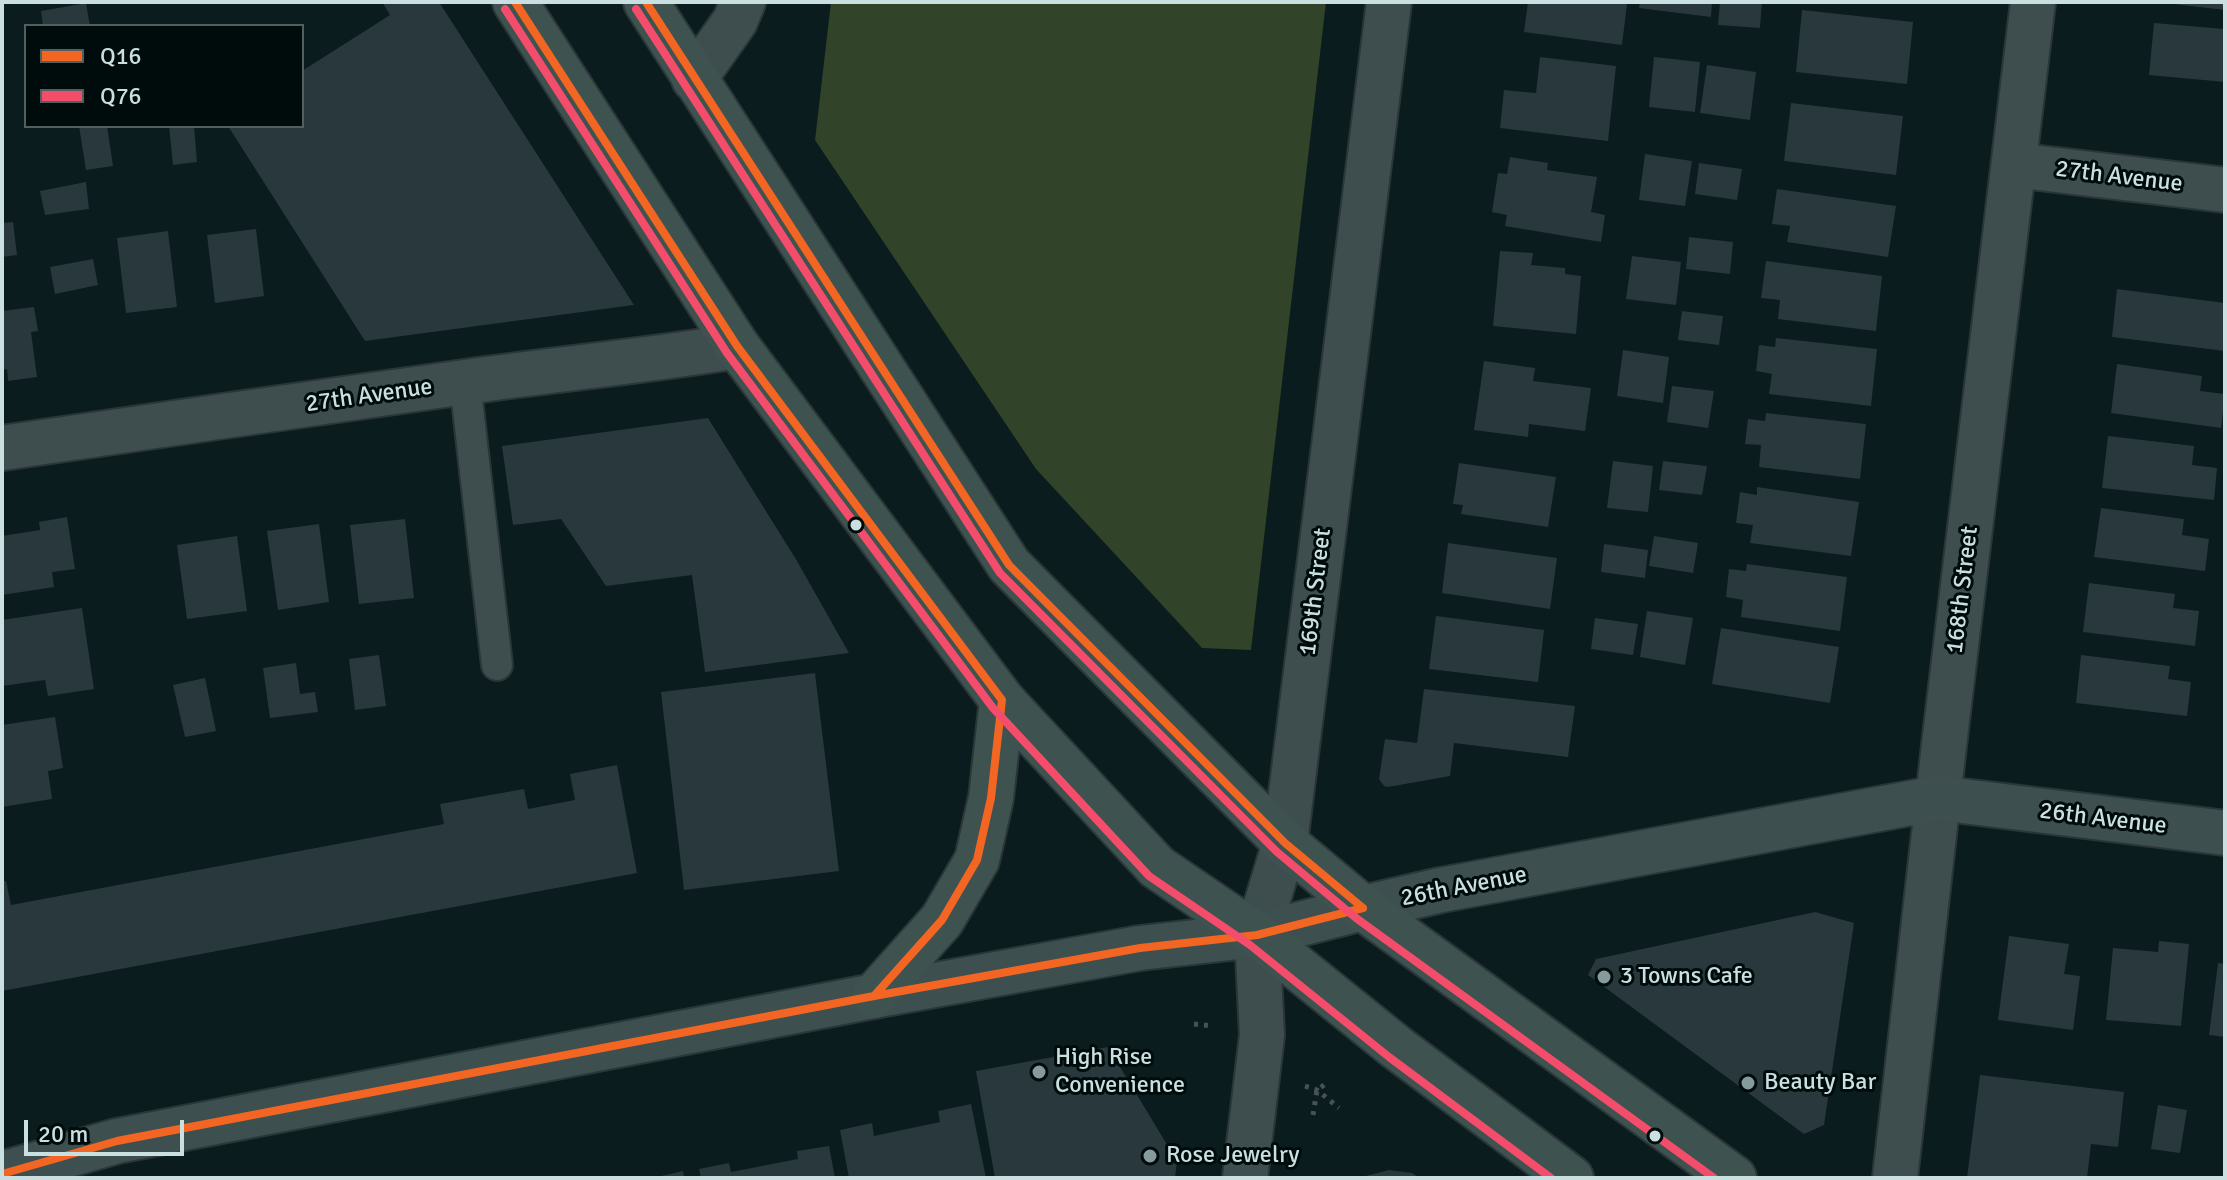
<!DOCTYPE html>
<html>
<head>
<meta charset="utf-8">
<style>
	body { margin:0 }
	#map { position:relative; width:2227px; height:1180px; overflow:hidden; background:#0a1c1d; font-family:Signika,sans-serif }
	canvas { display:block }
	.frame { position:absolute; inset:0; border:4px solid #c9dfe0; pointer-events:none }
	.legend { position:absolute; left:24px; top:24px; width:280px; height:104px; box-sizing:border-box; background:#000b0c; border:2px solid #506061; margin:0; padding:10px 14px; list-style:none; font-size:24px; color:#c9dfe0 }
	.legend li { display:flex; align-items:center; gap:16px; height:40px }
	.legend b { width:40px; border:2px solid #506061 }
	.scale { position:absolute; left:24px; top:1120px; width:160px; height:36px; box-sizing:border-box; border:4px solid #c9dfe0; border-top:0; padding-left:10px; font-size:24px; line-height:28px; white-space:nowrap; color:#c9dfe0; -webkit-text-stroke:6px #000b0c; paint-order:stroke }
</style>
</head>
<body>
<div id="map">
<canvas width="2227" height="1180"></canvas>
<div class="frame"></div>
<ul class="legend">
<li><b style="height:10px;background:#f26522"></b>Q16</li>
<li><b style="height:10px;background:#f44d6c"></b>Q76</li>
</ul>
<div class="scale">20 m</div>
</div>
<script>
const ctx = document.querySelector('canvas').getContext('2d');
ctx.lineJoin = 'round';
function paint(path, color) { ctx.fillStyle = color; ctx.fill(path, 'evenodd'); }
function stroke(path, color, width, dash) { ctx.strokeStyle = color; ctx.lineWidth = width; ctx.lineCap = dash ? 'butt' : 'round'; ctx.setLineDash(dash || []); ctx.stroke(path); }
function write(font, color, halo, rows, align = 'center') {
  ctx.font = font + ' Signika,sans-serif'; ctx.lineWidth = 6; ctx.setLineDash([]); ctx.textBaseline = 'middle'; ctx.strokeStyle = halo; ctx.fillStyle = color; for (const [text, x, y, turn = 0] of rows) {
    ctx.save(); ctx.translate(x, y); ctx.rotate((+turn || 0) * Math.PI / 180); ctx.textAlign = isNaN(turn) ? turn : align; if (halo) ctx.strokeText(text, 0, 0); ctx.fillText(text, 0, 0); ctx.restore();
  }
}
paint(new Path2D(`
	M831 2H1326L1251 650 1202 648 1036 469 815 140Z`), '#314328');
paint(new Path2D(`
	M382 2H439L634 305 365 341 228 126H302V71L390 15Z
	M1528 2H1606L1627 4 1622 45 1524 32Z
	M1640 2H1712L1711 17 1639 8Z
	M1720 2H1762L1760 28 1718 25Z
	M2173 2H2225V10L2173 4Z
	M86 3 90 26H43L41 11Z
	M1802 10 1913 22 1907 84 1796 72Z
	M2154 23 2225 29V82L2149 75Z
	M1540 57 1616 66 1608 141 1500 128 1504 90 1536 93Z
	M1654 57 1700 62 1695 112 1649 107Z
	M1707 65 1756 72 1750 120 1700 113Z
	M1791 103 1903 116 1896 175 1784 161Z
	M79 126H107L113 166 86 170Z
	M169 126H194L197 162 173 165Z
	M1645 154 1692 161 1685 206 1639 200Z
	M1510 157 1548 163 1547 170 1597 177 1591 212 1605 215 1601 242 1505 226 1507 215 1492 212 1498 173 1507 174Z
	M1699 163 1742 169 1737 200 1695 194Z
	M86 182 89 209 45 215 40 191Z
	M1777 189 1896 206 1888 257 1787 242 1790 226 1772 224Z
	M13 222 17 255 2 257V223Z
	M256 229 264 296 215 303 207 235Z
	M168 231 177 307 126 313 117 238Z
	M1689 237 1733 242 1730 274 1686 269Z
	M1500 251 1533 253 1531 265 1565 268V274L1581 276 1576 334 1493 326Z
	M1632 256 1681 262 1676 305 1626 299Z
	M93 259 98 285 55 294 50 267Z
	M1766 261 1882 276 1876 331 1778 319 1780 300 1761 298Z
	M2117 289 2225 303V351L2112 337Z
	M34 307 38 331 31 332 37 377 8 381 7 369 2 370V311Z
	M1682 311 1723 316 1719 345 1678 340Z
	M1776 338 1877 349 1871 406 1769 394 1772 374 1756 371 1759 345 1775 347Z
	M1623 350 1669 357 1663 403 1617 396Z
	M1484 361 1535 368 1533 381 1591 388 1585 431 1529 424 1528 437 1474 430Z
	M2117 364 2202 376 2200 391 2225 394 2221 428 2111 413Z
	M1672 386 1714 391 1708 428 1667 422Z
	M1766 413 1866 424 1860 479 1759 467 1761 445 1745 444 1748 419 1765 421Z
	M708 418 797 561 849 653 705 672 692 575 606 586 561 519 513 525 502 446Z
	M2108 436 2194 446 2192 465 2217 468 2214 500 2102 488Z
	M1613 461 1653 466 1648 512 1607 508Z
	M1663 461 1707 466 1702 495 1659 490Z
	M1459 463 1556 477 1548 527 1461 514 1463 505 1453 504Z
	M1757 487 1859 502 1851 556 1750 543 1753 525 1736 523 1740 492 1757 495Z
	M2101 508 2184 519 2182 535 2209 539 2205 571 2094 557Z
	M67 517 75 569 52 572 54 587 2 595V536L40 530 39 522Z
	M405 519 414 598 359 604 350 525Z
	M319 524 329 602 278 610 267 531Z
	M237 536 247 611 187 619 177 545Z
	M1654 536 1698 543 1693 573 1649 566Z
	M1448 543 1557 558 1550 609 1442 593Z
	M1604 544 1648 550 1645 578 1601 572Z
	M1747 564 1847 577 1840 631 1741 617 1743 600 1726 597 1729 569 1746 571Z
	M2089 583 2175 594 2173 608 2199 611 2195 646 2083 632Z
	M82 608 94 689 48 696 45 680 2 686V620Z
	M1647 611 1693 618 1685 665 1640 657Z
	M1436 616 1544 630 1538 682 1429 669Z
	M1595 618 1638 624 1633 655 1591 649Z
	M1721 628 1839 647 1830 703 1712 684Z
	M379 655 386 706 355 710 349 659Z
	M2081 655 2170 666 2168 679 2191 682 2187 716 2076 703Z
	M296 663 300 694 315 692 318 712 270 718 263 668Z
	M815 673 839 871 684 890 661 692Z
	M205 678 216 731 185 737 173 685Z
	M1424 689 1575 706 1568 757 1454 743 1450 776 1388 787 1384 786 1379 779 1385 739 1417 743Z
	M55 717 63 768 48 771 52 799 2 807V725Z
	M617 765 637 873 2 991V881H6L11 905 444 824 440 804 524 789 528 809 575 800 570 774Z
	M1815 912 1854 923 1824 1125 1804 1134 1588 975 1596 959Z
	M2009 936 2069 944 2064 974 2080 976 2073 1030 1998 1020Z
	M2159 941 2189 944 2181 1026 2106 1020 2113 948 2158 952Z
	M2218 963 2225 964V1037L2209 1035Z
	M1108 1047 1177 1161 1175 1178H995L976 1071Z
	M1980 1075 2124 1092 2118 1147 2091 1144 2087 1178H1967Z
	M971 1104 986 1178H849L840 1130 872 1123 874 1136 940 1122 938 1111Z
	M2158 1105 2187 1110 2180 1153 2151 1149Z
	M829 1146 835 1178H701L699 1169 729 1163 731 1172 798 1159 797 1151Z
	M1389 1170 1412 1173 1420 1178H1358Z
	M683 1171 684 1178H657V1177Z`), '#28383d');
const lane = new Path2D(`
	M465 382 497 665`);
const street = new Path2D(`
	M694 79 735 21 743 2
	M2014 165 2225 190
	M2 448C156 426 311 403 465 382 556 369 647 361 737 346
	M1245 1178 1262 1035 1257 935 1285 843 1389 2
	M1895 1178 1945 737 2033 2`);
const secondary = new Path2D(`
	M2 1174 117 1141 874 996 1140 948 1257 935 1363 908 1441 890 1938 798 2225 833`);
const primary = new Path2D(`
	M515 2 737 346 1002 700 1157 867 1257 935 1396 1047 1571 1178
	M646 2 1009 565 1285 843 1363 908 1734 1178
	M874 996 942 920 977 860 991 798 1002 700`);
stroke(lane, '#2a3637', 34);
stroke(street, '#2a3637', 48);
stroke(secondary, '#2a3637', 48);
stroke(primary, '#2a3637', 48);
stroke(new Path2D(`
	M1194 1024 1214 1026
	M1305 1086 1317 1090 1339 1108
	M1313 1115 1317 1090 1327 1083`), '#465354', 5, [4, 6]);
stroke(lane, '#3e4e4f', 30);
stroke(street, '#3e4e4f', 44);
stroke(secondary, '#3d4f4f', 44);
stroke(primary, '#3e5250', 44);
stroke(new Path2D(`
	M515 2 737 346 1002 700 991 798 977 860 942 920 874 996
	M646 2 1009 565 1285 843 1363 908
	M2 1174 117 1141 874 996 1140 948 1257 935 1363 908`), '#f26522', 8);
stroke(new Path2D(`
	M505 9 727 353 993 708 1149 876 1250 945 1389 1057 1551 1178
	M636 9 1000 573 1277 852 1356 918 1714 1178`), '#f44d6c', 8);
for (const [x, y, r, color] of [
	[856,525,7,"#c9dfe0"],
	[1604,977,8,"#869b9c"],
	[1039,1072,8,"#869b9c"],
	[1748,1083,8,"#869b9c"],
	[1655,1136,7,"#c9dfe0"],
	[1150,1156,8,"#869b9c"]
]) { const dot = new Path2D(); dot.arc(x, y, r, 0, 2 * Math.PI); ctx.fillStyle = color; ctx.fill(dot); stroke(dot, '#000b0c', 3); }
write('24px', '#c9dfe0', '#000b0c', [
	["27th Avenue",2119,177,7],
	["27th Avenue",369,396,-8],
	["168th Street",1963,590,-83],
	["169th Street",1316,592,-83],
	["26th Avenue",2103,819,7],
	["26th Avenue",1464,887,-11]
]);
write('24px', '#c9dfe0', '#000b0c', [
	["3 Towns Cafe",1620,977],
	["High Rise",1055,1058],
	["Convenience",1055,1086],
	["Beauty Bar",1764,1083],
	["Rose Jewelry",1166,1156]
], 'left');
</script>
</body>
</html>
